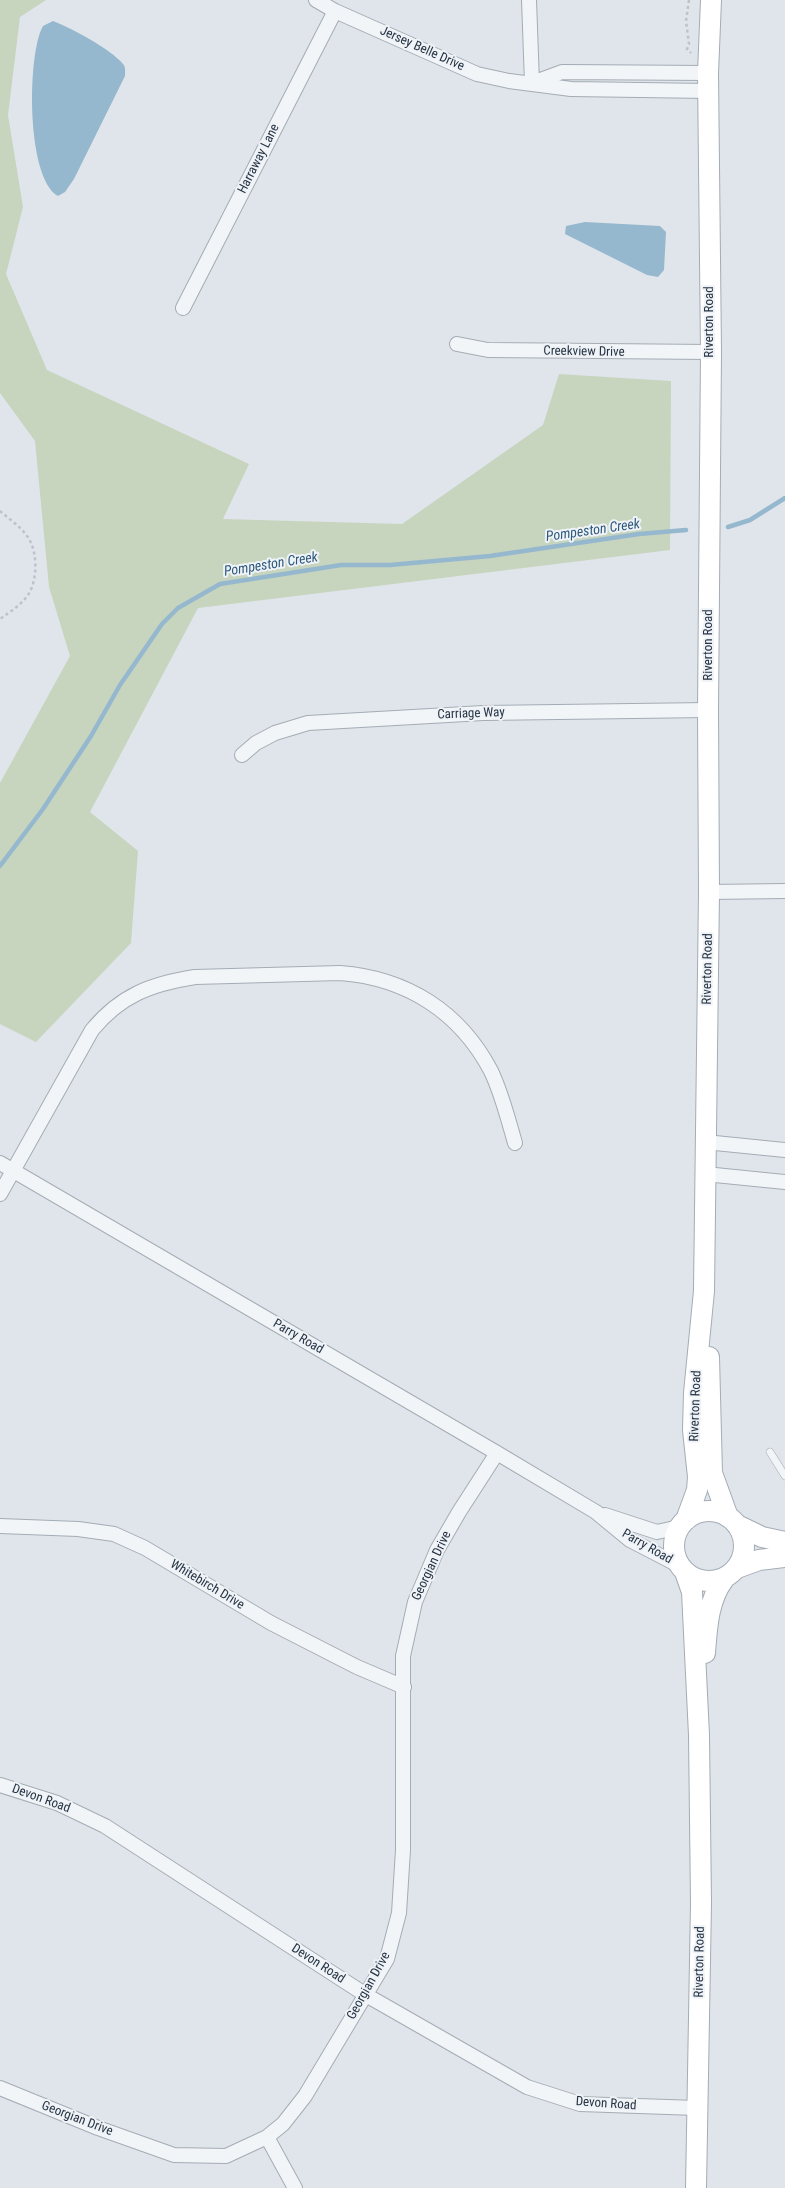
<!DOCTYPE html>
<html>
<head>
<meta charset="utf-8">
<style>
	body { margin:0 }
	canvas { display:block; background:#dfe5ea }
</style>
</head>
<body>
<canvas width="785" height="2188"></canvas>
<script>
const ctx = document.querySelector('canvas').getContext('2d');
ctx.lineJoin = 'round';
function paint(path, color) { ctx.fillStyle = color; ctx.fill(path, 'evenodd'); }
function stroke(path, color, width, dash) { ctx.strokeStyle = color; ctx.lineWidth = width; ctx.lineCap = dash ? 'butt' : 'round'; ctx.setLineDash(dash || []); ctx.stroke(path); }
function write(font, color, halo, rows, align = 'center') {
  ctx.font = font + ' "Roboto Condensed",sans-serif'; ctx.lineWidth = 4; ctx.setLineDash([]); ctx.textBaseline = 'middle'; ctx.strokeStyle = halo; ctx.fillStyle = color; for (const [text, x, y, turn = 0] of rows) {
    ctx.save(); ctx.translate(x, y); ctx.rotate((+turn || 0) * Math.PI / 180); ctx.textAlign = isNaN(turn) ? turn : align; if (halo) ctx.strokeText(text, 0, 0); ctx.fillText(text, 0, 0); ctx.restore();
  }
}
paint(new Path2D(`
	M0 0H46L20 17 8 115 23 207 6 274 47 370 249 464 223 519 402 524 543 425 559 374 671 381 670 550 198 608 90 812 138 851 131 943 36 1042 0 1024V783L70 656 49 587 35 441 0 393Z`), '#c7d5bf');
paint(new Path2D(`
	M53 21C71 28 111 49 123 64 126 67 125 72 125 76L74 179 65 192 58 196C26 178 27 54 43 26Z
	M585 222 660 226 666 232 664 270 658 277 647 275 565 234 566 226Z`), '#96b8ce');
stroke(new Path2D(`
	M728 527 750 520 785 498
	M0 866 43 809 91 736 120 685 162 624 178 608 220 584 341 565H390L490 556 639 534 686 530`), '#96b8ce', 4.5);
const lane = new Path2D(`
	M770 1452 785 1476`);
const street = new Path2D(`
	M316 0 335 11 477 74 509 81 571 89 709 91
	M529 0 532 83
	M535 82 562 72 708 73
	M183 308 335 11
	M457 344 488 350 711 352
	M242 755 256 743 275 733 308 723 483 713 708 710
	M709 892 785 891
	M705 1142 785 1150
	M0 1163 497 1453 596 1512 630 1540 680 1566
	M705 1174 785 1182
	M0 1194 92 1030C121 995 151 984 195 977L340 973C407 978 460 1012 491 1071 502 1094 508 1119 515 1143
	M605 1515 657 1532 679 1527
	M0 1526 78 1529 114 1534 145 1548 271 1623 357 1667 404 1687
	M0 1785 57 1803 105 1826 366 1995 527 2087 580 2104 697 2108
	M0 2088 98 2128 174 2155 226 2156 267 2137 283 2124 305 2096 387 1959 399 1913 403 1850V1656L415 1602 437 1550 459 1512 497 1453
	M267 2137 295 2188`);
const secondary = new Path2D(`
	M709 1357 712 1473 728 1517
	M674 1546a35 35 0 1 1 70 0a35 35 0 1 1-70 0Z
	M686 1520 697 1490 698 1477 693 1430 694 1393 704 1291 709 892 708 710 711 352 708 73 711 0
	M737 1525 762 1537 785 1542
	M737 1568 759 1560 785 1557
	M685 1572 692 1592 699 1735 701 1903 696 2188
	M705 1653C707 1628 708 1600 724 1579`);
stroke(lane, '#a4acb5', 8);
stroke(street, '#a4acb5', 16);
stroke(secondary, '#a4acb5', 22);
stroke(new Path2D(`
	M689 0 686 21 689 44 687 49 691 53
	M0 511C9 519 20 526 27 536 38 550 38 580 28 595 21 605 10 612 0 619`), '#bdc3c9', 2.5, [3, 3]);
stroke(lane, '#f2f5f8', 7);
stroke(street, '#f2f5f8', 14);
stroke(secondary, '#fff', 20);
write('13px', '#263443', '#eff3f7', [
	["Jersey Belle Drive",422,49,24],
	["Harraway Lane",259,159,-63],
	["Riverton Road",710,322,-90],
	["Creekview Drive",584,352,1],
	["Riverton Road",709,645,-90],
	["Carriage Way",471,714,-2],
	["Riverton Road",708,969,-89],
	["Parry Road",298,1337,30],
	["Riverton Road",696,1406,-88],
	["Parry Road",647,1547,30],
	["Georgian Drive",432,1566,-65],
	["Whitebirch Drive",207,1585,31],
	["Devon Road",41,1799,20],
	["Riverton Road",700,1962,-89],
	["Devon Road",318,1964,33],
	["Georgian Drive",369,1986,-61],
	["Devon Road",606,2104,4],
	["Georgian Drive",77,2119,21]
]);
write('italic 14px', '#2c587b', '#eff3f7', [
	["Pompeston Creek",593,531,-8],
	["Pompeston Creek",271,565,-9]
]);
</script>
</body>
</html>
